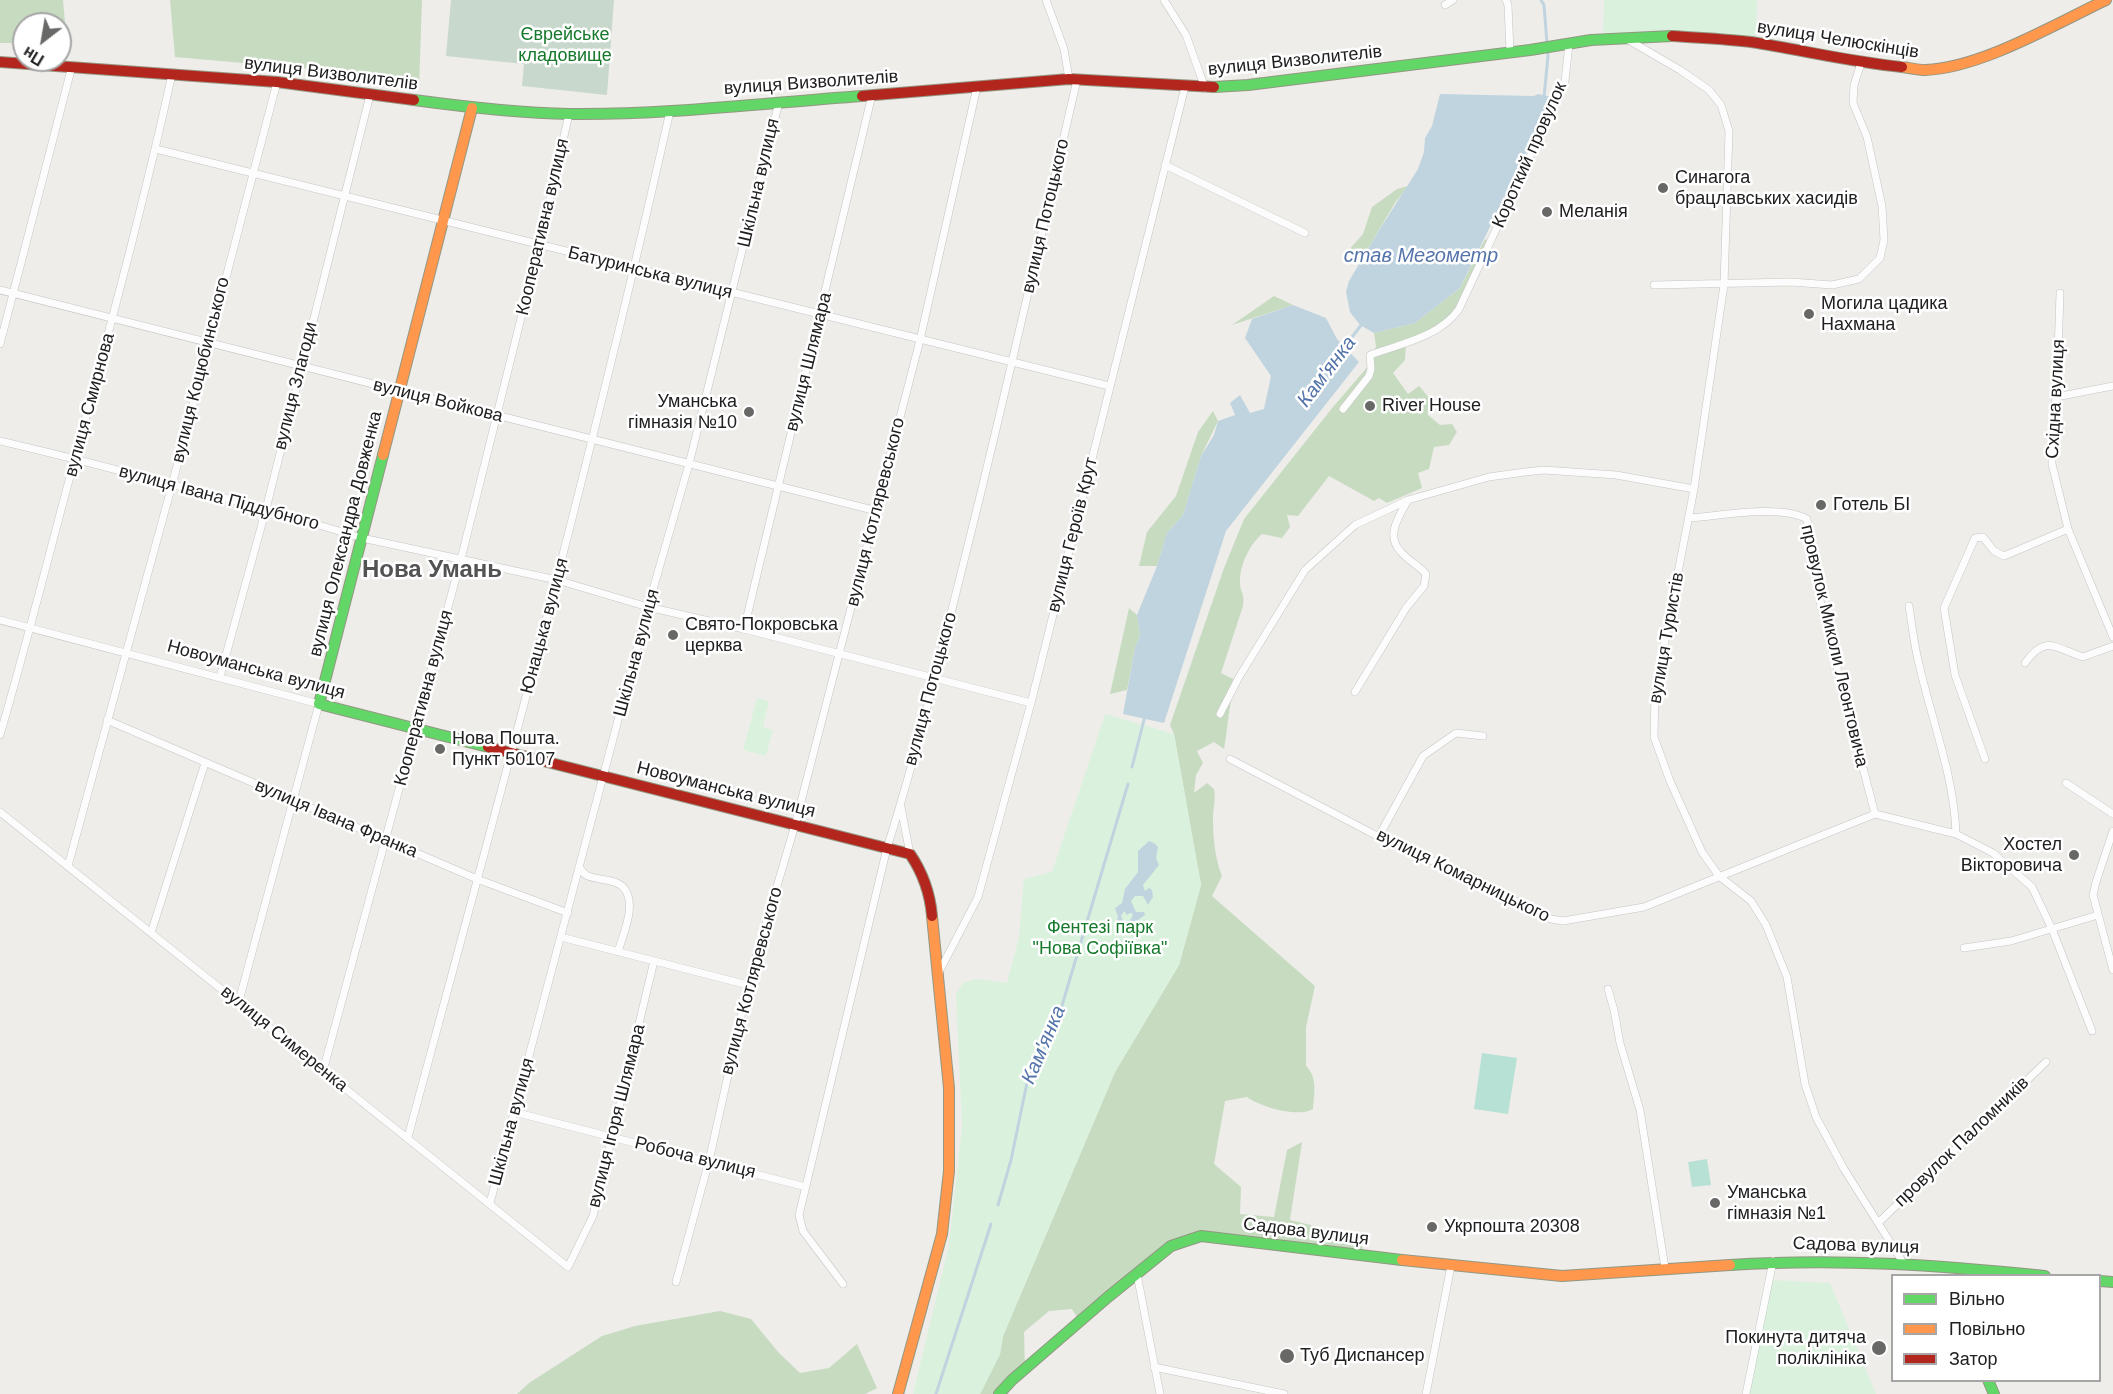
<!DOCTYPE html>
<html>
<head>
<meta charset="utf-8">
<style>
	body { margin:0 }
	#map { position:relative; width:2113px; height:1394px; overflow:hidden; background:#eeedea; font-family:Arial,sans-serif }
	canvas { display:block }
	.legend { position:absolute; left:1891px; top:1274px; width:210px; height:108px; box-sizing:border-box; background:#fff; border:2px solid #a6a6a6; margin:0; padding:8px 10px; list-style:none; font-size:18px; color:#202020 }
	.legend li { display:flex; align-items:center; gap:12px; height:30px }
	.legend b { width:30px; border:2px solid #a6a6a6 }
	.north { position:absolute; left:12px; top:12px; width:60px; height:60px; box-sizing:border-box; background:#fff; border:2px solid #a6a6a6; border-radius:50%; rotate:211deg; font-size:16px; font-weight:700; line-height:24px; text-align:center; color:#202020 }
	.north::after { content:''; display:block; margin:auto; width:21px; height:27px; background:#686867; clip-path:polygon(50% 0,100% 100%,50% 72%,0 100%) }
</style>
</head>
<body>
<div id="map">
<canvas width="2113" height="1394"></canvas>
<ul class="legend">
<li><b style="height:8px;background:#63d668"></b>Вільно</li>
<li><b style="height:8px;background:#ff974d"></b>Повільно</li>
<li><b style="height:8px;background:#b3261e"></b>Затор</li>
</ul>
<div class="north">Пн</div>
</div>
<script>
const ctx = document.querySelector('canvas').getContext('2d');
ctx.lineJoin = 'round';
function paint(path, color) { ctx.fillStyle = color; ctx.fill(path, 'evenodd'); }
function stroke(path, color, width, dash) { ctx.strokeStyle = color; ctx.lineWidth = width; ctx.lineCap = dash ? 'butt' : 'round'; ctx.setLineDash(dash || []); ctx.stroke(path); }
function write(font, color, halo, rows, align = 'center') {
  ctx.font = font + ' Arial,sans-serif'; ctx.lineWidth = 5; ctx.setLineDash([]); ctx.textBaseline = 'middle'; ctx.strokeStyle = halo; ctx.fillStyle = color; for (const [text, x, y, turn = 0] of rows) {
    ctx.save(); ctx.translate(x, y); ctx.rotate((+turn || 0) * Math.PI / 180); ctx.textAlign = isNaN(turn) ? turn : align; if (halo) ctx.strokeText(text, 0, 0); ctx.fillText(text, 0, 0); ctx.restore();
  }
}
paint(new Path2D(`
	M0 0H63L67 45H60V24H24V43H0Z
	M170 0H422L419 88 311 69 175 57Z
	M1408 186 1395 203 1360 262 1347 252 1363 234 1372 207 1397 189Z
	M1485 239 1491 243 1451 320 1406 342 1405 360 1393 373 1408 394 1419 386 1435 405 1427 414 1440 425 1452 424 1457 432 1449 445 1434 447 1429 469 1418 473 1422 488 1387 503 1379 498 1374 501 1329 476 1298 516 1287 515 1290 527 1282 538 1262 534C1250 544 1239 566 1240 583 1240 592 1245 593 1243 606L1221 673 1237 681C1229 697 1228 729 1224 749L1214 742 1197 751 1203 763 1196 775 1194 793 1207 783 1214 789C1216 800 1213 808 1213 818 1213 837 1215 859 1222 876L1212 896 1315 986 1306 1027V1066C1318 1078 1314 1093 1313 1109 1299 1118 1260 1107 1247 1097L1225 1101 1214 1164 1241 1187 1240 1214 1274 1217 1287 1150 1302 1142 1290 1220 1360 1237 1364 1255 1201 1236 1171 1246 1079 1321 1072 1309 1049 1311 1024 1332 1025 1369 999 1394H980L1000 1354 1003 1336 1115 1072 1179 965 1201 885 1174 734 1170 725 1224 568 1244 519 1333 407 1370 364 1376 346 1374 333 1415 323 1460 288Z
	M1274 296 1293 305 1232 325Z
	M1213 411 1218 421 1201 456 1183 515 1167 533 1157 566H1139L1147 532 1176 496 1198 432Z
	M1129 608 1137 615 1140 635 1135 648 1127 690 1110 694Z
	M720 1311 751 1319 779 1353 800 1373 829 1368 857 1344 877 1388 865 1394H517L529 1383 602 1336 635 1326Z`), '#c7dbc1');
paint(new Path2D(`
	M451 0H614L607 95 522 86 524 64 446 56Z`), '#c9d8cc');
paint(new Path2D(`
	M1604 0H1757L1756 40 1603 34Z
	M757 698 769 701 763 727 773 730 766 756 743 750Z
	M1105 714 1174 734 1201 885 1179 965 1115 1072 1003 1336 1000 1354 980 1394H913L949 1245 962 1126 956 993 964 982 978 979 1007 983 1019 937 1024 879 1052 872Z
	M1771 1280 1830 1283 1876 1394H1749Z`), '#daf2dd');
paint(new Path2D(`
	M1482 1053 1517 1058 1508 1114 1474 1109Z
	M1707 1159 1711 1185 1692 1187 1688 1162Z`), '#b8e1d6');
paint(new Path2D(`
	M1440 94 1534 96 1538 94 1551 97 1536 133 1460 288 1415 323 1374 333 1360 325 1350 312 1346 292 1349 281 1378 232 1418 169 1424 152 1425 138 1432 126Z
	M1293 305 1326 318 1337 339 1359 362 1226 531 1164 723 1123 714 1135 648 1140 635 1137 615 1157 566 1167 533 1183 515 1201 456 1214 435 1218 421 1235 415 1230 403 1240 395 1250 413 1264 409 1271 376 1245 338 1252 319Z
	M1149 841 1154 843 1158 847 1156 858 1159 865 1143 885 1145 891 1149 888 1152 890 1153 897 1148 905 1143 896H1135L1131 901 1136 912H1144L1145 915 1131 925 1127 924 1126 922 1131 919 1133 914 1130 913 1127 915 1124 911 1121 916 1124 923 1122 924 1117 920 1118 917 1115 908 1122 903 1125 889 1138 872V851Z`), '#c0d4df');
stroke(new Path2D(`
	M1541 0 1544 5 1548 56 1544 97
	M1342 350 1362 324
	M1132 767 1145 716
	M998 1205 1011 1160 1028 1078 1055 1029 1128 784
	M936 1394 991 1224`), '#c0d4df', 3);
const street = new Path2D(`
	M1046 0 1064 49 1069 79
	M1164 0 1186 35 1205 88
	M1506 0 1508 5 1510 52
	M1445 5 1453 0
	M1625 38 1680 70 1709 90 1721 105 1729 131 1724 285 1694 489 1655 693 1654 737 1670 781 1702 852 1719 876 1751 901 1766 925 1787 977 1805 1084 1816 1117 1844 1169 1904 1264
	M156 149 1109 386
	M1165 165 1305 233
	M1654 285 1791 282 1832 285 1859 279 1880 258 1884 240 1882 206 1867 137 1853 103 1854 85 1861 63
	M0 290 877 511
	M2060 293 2057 384 2052 440V464L2068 529 2113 637
	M0 344 72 66
	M2056 397 2113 386
	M1343 409 1369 376 1371 369 1370 355C1400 344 1440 337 1459 309L1565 81 1569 44
	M0 441 75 459 266 509 362 538 557 580 648 607 744 629 1031 703
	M1688 518C1721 516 1779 504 1807 519L1821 606 1875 814
	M1909 606C1912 625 1914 645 1919 664 1932 722 1954 775 1956 834
	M0 620 319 704 239 1001
	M744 629 872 95
	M2025 663C2046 634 2055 648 2083 657L2113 646
	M220 677 266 509 370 95
	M1355 692 1406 608 1424 586 1426 574C1419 566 1409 561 1401 552 1385 536 1399 516 1408 500
	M1220 714 1239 677 1305 570 1355 525 1408 500 1489 477 1525 472 1544 470 1616 475 1694 489
	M107 720 477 879 568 913
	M0 735C27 643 50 550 75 458 109 330 144 203 172 74
	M1230 759 1404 850 1469 875 1537 913 1551 919 1563 921 1644 907 1875 814
	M1985 759 1955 675 1944 608 1975 538 1983 537 1994 551 2004 556 2068 529
	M2066 783 2113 814
	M901 807 910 854
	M0 812 568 1267 593 1216 654 961
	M1875 814 1956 834 1993 853 2032 887 2052 929 2092 1031
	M2113 831 2096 882 2093 895 2113 970
	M1379 836 1423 756 1456 733 1483 736
	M68 866 172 485 277 82
	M580 868C585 877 590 877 600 879 607 880 617 881 623 887 638 903 623 934 618 952
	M151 933 205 763
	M561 937 748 985
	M1964 948 2011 941 2098 915
	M938 974 978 897 1031 703 1185 87
	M1608 989 1614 1010 1620 1043 1640 1110 1665 1268
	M323 1071 461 559 539 246 569 114
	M514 1112 806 1187
	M408 1137C500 796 593 456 670 111
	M490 1203 648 607 689 464 779 102
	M1879 1222 2046 1062
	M1137 1274 1160 1394
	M676 1282 709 1161 748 985 795 825 920 340 977 87
	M843 1284 803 1231 799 1215 887 848C918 750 942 649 967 549 1006 393 1041 236 1077 80
	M1154 1367 1284 1394
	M1426 1394 1451 1266
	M1746 1394 1773 1261`);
const fast = new Path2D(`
	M1214 87 1248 85 1530 50 1591 40 1672 36
	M414 100C466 107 518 113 570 114 667 115 765 103 862 96
	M383 455 319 704 488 747
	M1730 1265C1838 1258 1938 1265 2045 1276
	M2100 1281 2113 1282
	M1988 1380 1994 1394
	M999 1394 1012 1380 1108 1297 1171 1246 1201 1236 1402 1260`);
const slow = new Path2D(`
	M1902 67C1910 68 1918 70 1925 70 1981 68 2055 24 2106 0
	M383 455 472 108
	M1402 1260 1562 1276 1730 1265
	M898 1394 942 1234 949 1171V1088L932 916`);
const jam = new Path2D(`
	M1672 36C1698 38 1725 39 1751 42 1802 50 1851 62 1902 67
	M0 62 277 82 414 100
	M862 96 1069 79 1214 87
	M488 747 910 854C923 873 930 893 932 916`);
stroke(street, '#c5c5c4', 8);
stroke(fast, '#939783', 12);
stroke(slow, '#939783', 12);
stroke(jam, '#939783', 12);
stroke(street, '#fcfcfc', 7);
stroke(fast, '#63d668', 10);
stroke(slow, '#ff974d', 10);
stroke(jam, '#b3261e', 10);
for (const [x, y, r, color] of [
	[1663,188,6,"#686867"],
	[1547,212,6,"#686867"],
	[1809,314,6,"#686867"],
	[1370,406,6,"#686867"],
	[749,412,6,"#686867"],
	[1821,505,6,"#686867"],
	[673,635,6,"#686867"],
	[440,749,6,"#686867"],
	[2074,855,6,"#686867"],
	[1715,1203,6,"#686867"],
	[1432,1227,6,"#686867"],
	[1879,1348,8,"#686867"],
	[1287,1356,8,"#686867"]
]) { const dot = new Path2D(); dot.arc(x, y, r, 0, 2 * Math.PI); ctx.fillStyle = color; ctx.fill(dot); stroke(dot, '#fff', 2); }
write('18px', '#15782a', '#fff', [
	["Єврейське",565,35],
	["кладовище",565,56],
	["Фентезі парк",1100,928],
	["\"Нова Софіївка\"",1100,949]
]);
write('18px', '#202020', '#fff', [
	["вулиця Челюскінців",1838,40,9],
	["вулиця Визволителів",1295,61,-6],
	["вулиця Визволителів",331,74,7],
	["вулиця Визволителів",811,83,-4],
	["Короткий провулок",1530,155,-66],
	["Шкільна вулиця",759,183,-77],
	["вулиця Потоцького",1046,216,-77],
	["Кооперативна вулиця",543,227,-77],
	["Батуринська вулиця",650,273,14],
	["вулиця Шлямара",809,362,-76],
	["вулиця Коцюбинського",201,370,-76],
	["вулиця Злагоди",296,386,-76],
	["Східна вулиця",2056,399,-87],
	["вулиця Войкова",438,401,14],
	["вулиця Смирнова",90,405,-75],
	["вулиця Івана Піддубного",219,498,15],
	["вулиця Котляревського",876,512,-76],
	["вулиця Олександра Довженка",346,534,-76],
	["вулиця Героїв Крут",1073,535,-76],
	["Юнацька вулиця",545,626,-75],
	["вулиця Туристів",1667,638,-80],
	["провулок Миколи Леонтовича",1834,646,77],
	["Шкільна вулиця",637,653,-75],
	["Новоуманська вулиця",256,670,15],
	["вулиця Потоцького",931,689,-75],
	["Кооперативна вулиця",424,698,-75],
	["Новоуманська вулиця",726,790,14],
	["вулиця Івана Франка",336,819,23],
	["вулиця Комарницького",1463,876,26],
	["вулиця Котляревського",752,981,-75],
	["вулиця Симеренка",284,1039,39],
	["вулиця Ігоря Шлямара",617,1116,-76],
	["Шкільна вулиця",512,1122,-75],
	["провулок Паломників",1962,1142,-44],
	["Робоча вулиця",695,1158,14],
	["Садова вулиця",1306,1232,7],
	["Садова вулиця",1856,1246,2]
]);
write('18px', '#202020', '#fff', [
	["Синагога",1675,178],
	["брацлавських хасидів",1675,199],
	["Меланія",1559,212],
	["Могила цадика",1821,304],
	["Нахмана",1821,325],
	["Уманська",737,402,"right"],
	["гімназія №10",737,423,"right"],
	["River House",1382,406],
	["Готель БІ",1833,505],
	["Свято-Покровська",685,625],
	["церква",685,646],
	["Нова Пошта.",452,739],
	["Пункт 50107",452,760],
	["Хостел",2062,845,"right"],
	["Вікторовича",2062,866,"right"],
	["Уманська",1727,1193],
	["гімназія №1",1727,1214],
	["Укрпошта 20308",1444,1227],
	["Покинута дитяча",1866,1338,"right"],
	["поліклініка",1866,1359,"right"],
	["Туб Диспансер",1300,1356]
], 'left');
write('italic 20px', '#5474a9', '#fff', [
	["став Мегометр",1421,256],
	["Кам'янка",1327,372,-53],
	["Кам'янка",1044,1045,-67]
]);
write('bold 24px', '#535353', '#fff', [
	["Нова Умань",432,570]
]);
</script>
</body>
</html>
